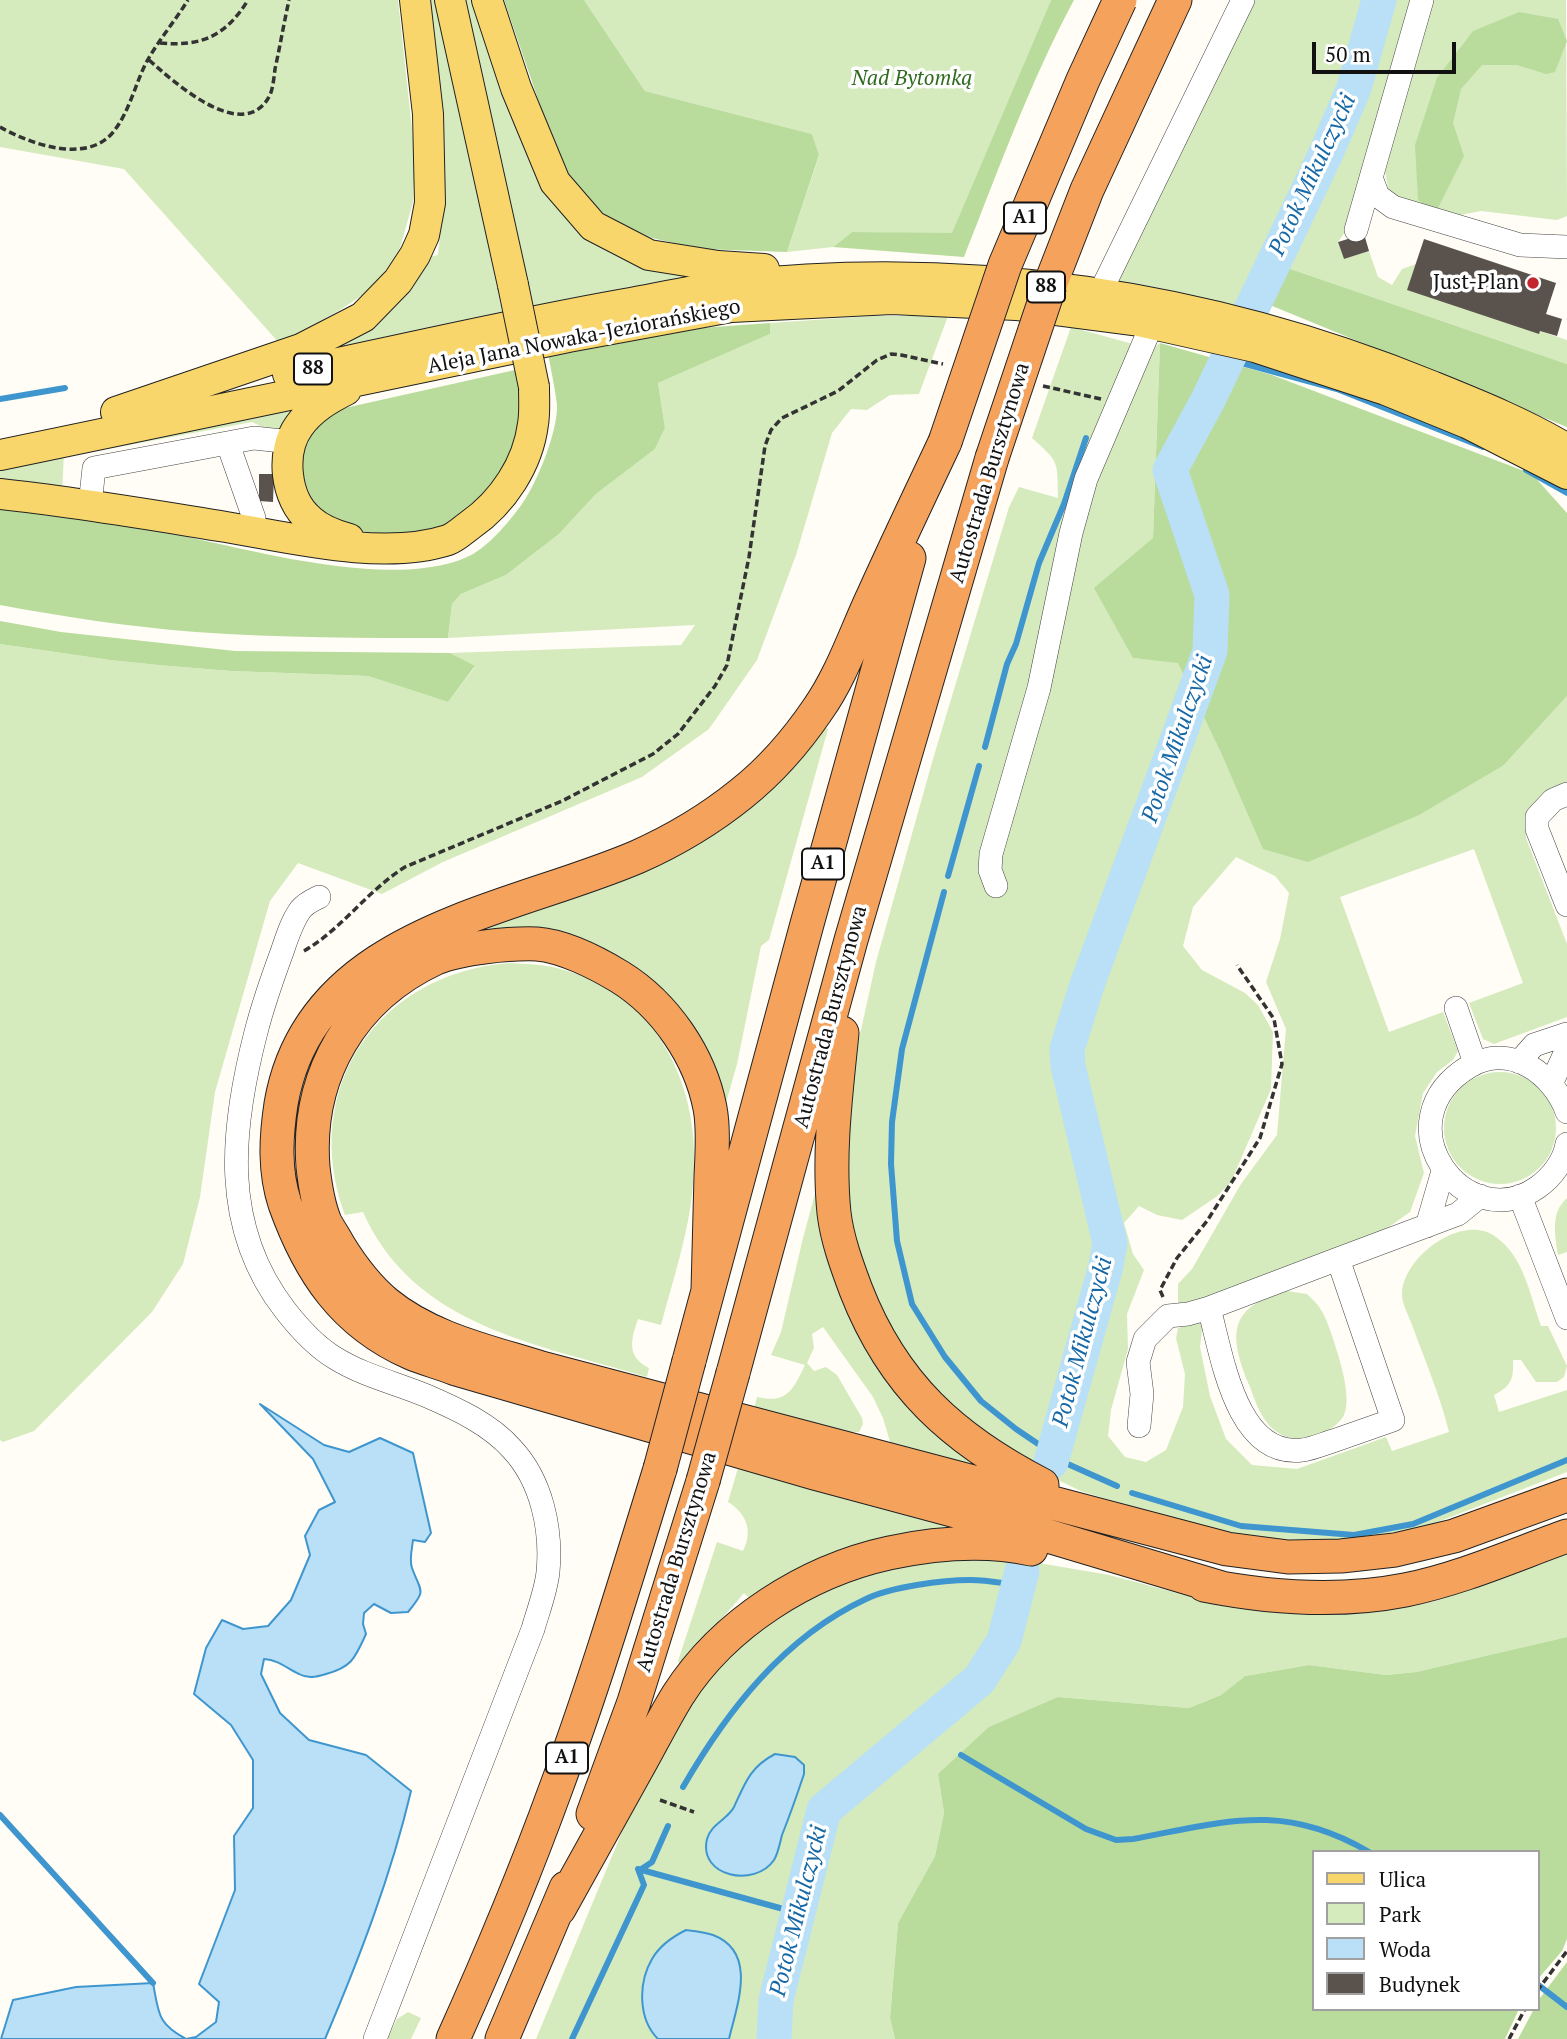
<!DOCTYPE html>
<html>
<head>
<meta charset="utf-8">
<style>
	body { margin:0 }
	#map { position:relative; width:1567px; height:2039px; overflow:hidden; background:#fffdf5; font-family:"PT Serif",serif }
	canvas { display:block }
	.legend { position:absolute; left:1312px; top:1850px; width:228px; height:161px; box-sizing:border-box; background:#fff; border:2px solid #a0a0a0; margin:0; padding:9px 12px; list-style:none; font-size:21px; color:#111 }
	.legend li { display:flex; align-items:center; gap:14px; height:35px }
	.legend b { width:35px; border:2px solid #a0a0a0 }
	.scale { position:absolute; left:1312px; top:42px; width:144px; height:32px; box-sizing:border-box; border:4px solid #111; border-top:0; padding-left:9px; font-size:21px; line-height:24px; white-space:nowrap; color:#111; -webkit-text-stroke:5px #fff; paint-order:stroke }
</style>
</head>
<body>
<div id="map">
<canvas width="1567" height="2039"></canvas>
<ul class="legend">
<li><b style="height:9px;background:#f9d66b"></b>Ulica</li>
<li><b style="height:19px;background:#d5ebbd"></b>Park</li>
<li><b style="height:19px;background:#b9e0f7"></b>Woda</li>
<li><b style="height:19px;background:#5a524d"></b>Budynek</li>
</ul>
<div class="scale">50 m</div>
</div>
<script>
const ctx = document.querySelector('canvas').getContext('2d');
ctx.lineJoin = 'round';
function paint(path, color) { ctx.fillStyle = color; ctx.fill(path, 'evenodd'); }
function stroke(path, color, width, dash) { ctx.strokeStyle = color; ctx.lineWidth = width; ctx.lineCap = dash ? 'butt' : 'round'; ctx.setLineDash(dash || []); ctx.stroke(path); }
function write(font, color, halo, rows, align = 'center') {
  ctx.font = font + ' "PT Serif",serif'; ctx.lineWidth = 7; ctx.setLineDash([]); ctx.textBaseline = 'middle'; ctx.strokeStyle = halo; ctx.fillStyle = color; for (const [text, x, y, turn = 0] of rows) {
    ctx.save(); ctx.translate(x, y); ctx.rotate((+turn || 0) * Math.PI / 180); ctx.textAlign = isNaN(turn) ? turn : align; if (halo) ctx.strokeText(text, 0, 0); ctx.fillText(text, 0, 0); ctx.restore();
  }
}
paint(new Path2D(`
	M0 0H398L415 157 413 202 400 248 377 285 340 310 280 344 124 169 0 147Z
	M423 0H438L503 316 318 354 428 257 438 255 440 234H437Z
	M463 0H479L545 186 704 277 534 312Z
	M584 0H1051L952 234 852 232 833 247 787 252 819 156 812 134 645 91Z
	M1247 0H1375L1350 92 1321 159 1244 311 1121 287 1117 280Z
	M1384 0H1414L1350 225 1338 242 1344 259 1369 251 1378 277 1392 285 1402 269 1416 264 1539 333 1540 331 1567 340V364L1279 265 1319 187 1359 94Z
	M1431 0H1566L1567 216 1557 220 1481 211 1455 216 1400 202 1389 192 1385 172Z
	M873 316H948L919 394 890 395 867 410 851 409 832 433 796 555 757 660 709 729 642 777 443 862 382 894 298 863 270 901 215 1092 200 1197 183 1264 152 1312 34 1431 3 1442 0 1440V644L110 660 158 665 231 671 368 676 448 702 475 667 450 653 681 645 695 625 448 638 452 604 461 594 506 575 559 534 596 494 655 449 665 428 658 383 770 334V323Z
	M1071 327 1151 349 1160 343 1153 538 1133 658 1178 662 1221 753 1264 849 1504 765 1567 696V785L1526 823V838L1567 944V1017L1494 1044 1483 1039 1469 1003 1523 983 1474 849 1340 897 1389 1032 1443 1012 1458 1051 1453 1060 1437 1072 1423 1093 1415 1136 1424 1173 1410 1212 1379 1234 1188 1304 1178 1303V1284L1192 1269 1241 1184 1277 1135 1286 1029 1266 982 1280 939 1289 893 1275 876 1236 857 1193 907 1183 946 1202 970 1245 993 1258 1005 1273 1032 1271 1089 1231 1182 1216 1197 1182 1220 1157 1215 1139 1206 1124 1223 1133 1254 1144 1270 1127 1314 1128 1349 1111 1410 1108 1436 1125 1457 1146 1462 1166 1450 1183 1407 1185 1374 1176 1338 1178 1328 1203 1321 1200 1347 1210 1396 1226 1439 1252 1465 1297 1469 1386 1437 1392 1451 1449 1432C1440 1396 1425 1360 1412 1325 1409 1316 1402 1304 1402 1295 1402 1257 1463 1212 1496 1237 1524 1257 1530 1295 1541 1326H1548L1567 1366 1564 1377 1557 1382H1536L1521 1360H1513C1514 1379 1511 1386 1494 1395L1499 1412 1567 1390V1472L1409 1533 1303 1545 1242 1538 1083 1492 1016 1460 976 1433 906 1356 869 1292 848 1230 843 1158 853 1066 876 962 933 759 1009 507 1019 487 1058 498C1057 461 1060 463 1032 438Z
	M306 402 279 431 267 429 252 422 113 448 119 441Z
	M64 452 62 494 0 487V466Z
	M822 726 828 729 769 940 761 946 737 1064 724 1110 652 982 449 942 633 872Z
	M510 963C524 964 538 964 552 967 656 989 703 1086 693 1185 689 1233 673 1279 661 1325L638 1319C631 1339 626 1357 649 1368L647 1377C538 1344 414 1327 363 1212L345 1215C299 1089 377 973 510 963Z
	M1444 1128a56 56 0 1 1 112 0a56 56 0 1 1-112 0Z
	M819 1179 824 1229 987 1472 891 1445 883 1418 873 1397 823 1327 812 1334 814 1348 807 1363 814 1371 826 1367 837 1375 862 1418 863 1424 859 1432H851L754 1409 757 1397C787 1404 793 1390 805 1365L771 1355 781 1332 803 1238Z
	M1567 1198V1252L1558 1255C1555 1235 1550 1213 1567 1198Z
	M1287 1291 1307 1294C1312 1299 1318 1304 1321 1310 1329 1321 1346 1377 1346 1391 1347 1399 1347 1409 1343 1417 1330 1436 1296 1446 1277 1432 1262 1422 1256 1403 1250 1387 1229 1337 1226 1307 1287 1291Z
	M740 1461 958 1529 916 1531 893 1538 751 1600 744 1593 680 1667 678 1661 717 1542 743 1551C753 1531 747 1514 728 1502Z
	M1567 1554V1637L1416 1672 1386 1675 1309 1665 1245 1676 1221 1695 1189 1708 1058 1697 938 1774 944 1813 935 1856 898 1923 890 2018 895 2039H729L741 1982 654 2035 658 2039H536L627 1820 686 1709 722 1664 766 1625 823 1590 897 1563 992 1555 1109 1575 1212 1602 1340 1615 1436 1601ZM750 1774 727 1874 718 1823 731 1812Z
	M408 2012 421 2018 411 2039H387L397 2019Z`), '#d5ebbd');
paint(new Path2D(`
	M504 0H584L645 91 812 134 819 155 787 252 700 249 652 238 616 222 588 203 563 172Z
	M1051 0H1074C1030 82 998 171 964 257L833 247 852 232 952 233Z
	M1519 12 1558 19 1567 41 1555 72 1546 74 1517 65H1482L1461 89 1453 123 1464 156 1436 212 1418 200 1415 145 1437 78 1473 31Z
	M1279 265 1567 364V427L1265 303Z
	M770 323V334L658 383 665 428 655 449 596 494 559 534 506 575 461 594 452 604 448 638C364 638 280 638 196 632 131 627 65 617 0 605V507C59 516 119 523 178 535 256 551 390 589 465 558 487 549 508 523 522 504 537 483 558 431 557 405 555 388 551 370 548 353L659 331Z
	M1160 343 1272 375 1532 474 1567 513V696L1504 765 1419 815 1308 862 1263 849 1221 753 1178 663 1133 658 1094 588 1153 538Z
	M515 370C517 381 523 395 522 407 519 454 492 501 450 524 432 534 413 534 393 534 352 534 314 521 304 477 297 449 314 426 336 410Z
	M0 621 61 632 235 651 450 653 475 666 448 702 368 676 231 671 158 665 110 660 0 644Z
	M1567 1637V1939L1562 1951 1537 1980V1852H1313V2009H1519L1505 2039H895L890 2018 898 1923 935 1856 944 1813 938 1774 989 1727 1058 1697 1189 1708 1221 1695 1245 1676 1309 1665 1386 1675 1416 1672Z
	M1567 1962V2039H1518L1534 2009H1537V2002Z`), '#b9dc9c');
const water = new Path2D(`
	M260 1404 324 1445 349 1452 380 1438 413 1453 431 1533 425 1542 413 1540C412 1549 409 1560 412 1568 421 1593 427 1589 408 1612L391 1613 374 1604 364 1613 363 1624 366 1634C355 1658 352 1667 326 1674 316 1677 308 1679 299 1674 286 1668 279 1660 264 1659L261 1674 280 1713 309 1740 366 1755 411 1791C391 1876 359 1959 325 2039H186L196 2037 216 2022 219 2002 199 1984 235 1890 234 1836 253 1808V1760L231 1725 194 1694 206 1648 222 1620 243 1629 268 1626 291 1600 310 1555 305 1536 319 1510 335 1502 313 1459Z
	M775 1754 795 1757 804 1765V1774C797 1795 790 1815 782 1835 780 1843 778 1854 774 1860 755 1888 698 1877 707 1839 710 1825 728 1819 734 1807 745 1783 750 1767 775 1754Z
	M686 1930C695 1931 705 1932 713 1935 758 1952 737 2005 729 2039H658C638 2019 638 1983 652 1959 660 1945 672 1937 686 1930Z
	M153 1983C159 2014 157 2023 186 2039H1L13 2000 76 1987Z`);
paint(water, '#b9e0f7');
stroke(water, '#3f96cf', 2);
stroke(new Path2D(`
	M1227 359 1337 389 1483 447
	M0 399 65 388
	M1526 470 1567 493
	M985 747 1007 664 1016 644 1039 563 1064 504 1086 438
	M948 876 979 766
	M944 892 902 1049 892 1122 891 1164 897 1241 912 1304 945 1357 981 1401 1016 1429 1053 1454
	M1052 1457 1117 1486
	M1132 1493 1241 1526 1354 1535 1413 1524 1567 1460
	M961 1755 1086 1829 1116 1840 1133 1839C1225 1822 1282 1801 1369 1852
	M683 1787C727 1711 784 1637 866 1599 890 1587 943 1580 970 1580 986 1580 1002 1583 1018 1585
	M0 1815 153 1983
	M638 1869 798 1913
	M640 1870 652 1862 668 1826
	M1537 1984 1567 2007
	M572 2039 644 1885 638 1869`), '#3f96cf', 6);
stroke(new Path2D(`
	M1051 1462 1106 1266 1110 1243 1068 1066 1067 1049 1087 985 1210 651 1212 595 1170 470 1208 400 1327 151 1354 88 1379 0
	M774 2039 776 2000 824 1810 979 1680 1004 1641 1022 1571`), '#b9e0f7', 35);
paint(new Path2D(`
	M1364 234 1369 251 1344 259 1338 242Z
	M1424 239 1556 283 1546 314 1562 319 1557 336 1540 331 1539 334 1407 290Z
	M259 474H274L273 502 259 501Z`), '#5a524d');
const minor = new Path2D(`
	M1372 180 1378 196 1393 207 1520 245 1567 247
	M1356 230 1422 0
	M1099 295 1243 0
	M228 444 254 518 252 532
	M90 505 94 468 254 438 291 442
	M1567 794 1553 800 1537 817V829L1567 905
	M996 886 990 870 991 854 1039 688 1071 533 1086 479 1152 324
	M319 897C313 900 306 903 301 909 292 921 287 937 282 952 272 979 263 1005 256 1032 231 1129 220 1226 285 1310 299 1328 315 1346 335 1358 364 1376 396 1383 427 1396 457 1409 490 1424 512 1449 542 1481 552 1530 548 1572 546 1591 538 1611 533 1629L375 2039
	M1456 1008 1475 1063
	M1519 1062 1534 1045 1567 1034
	M1552 1082 1567 1049
	M1567 1112C1553 1073 1510 1043 1470 1066 1378 1121 1465 1239 1538 1187 1552 1177 1564 1161 1567 1144
	M1520 1196 1567 1318
	M1427 1226 1443 1171
	M1338 1259 1209 1308C1222 1355 1236 1458 1302 1450 1312 1449 1323 1444 1333 1441 1353 1434 1373 1427 1393 1420L1338 1259 1458 1214 1480 1196
	M1139 1426 1142 1394 1138 1362 1145 1339 1168 1316 1188 1314 1209 1308`);
const major = new Path2D(`
	M450 0 513 285
	M487 0 516 88 555 182 593 226 649 255 718 266 764 269
	M288 374C400 350 512 324 625 304 659 298 694 290 729 286 967 259 1208 295 1429 385 1476 404 1524 423 1567 449
	M346 390C328 399 311 409 299 426 280 452 285 499 310 520 321 530 335 535 349 539
	M116 412 301 349 363 317 398 281 415 255 424 235 430 203 428 114 415 0
	M0 455 568 337 731 307 892 299 1016 305 1139 321 1255 347 1386 390 1467 423 1567 474
	M0 494C76 502 151 515 226 527 291 538 384 561 448 540 456 537 463 530 470 525 503 502 528 464 533 424 535 413 534 399 534 387`);
const highway = new Path2D(`
	M1050 285 1087 190 1175 0
	M945 442C921 493 897 543 874 594 856 632 842 675 818 709 797 740 770 771 741 794 710 819 673 841 637 857 506 913 310 933 281 1104 276 1137 274 1171 285 1204 309 1271 343 1323 411 1353 425 1359 441 1363 456 1369L814 1473 1038 1533 1225 1589
	M842 1033C836 1093 828 1153 834 1213 837 1239 847 1266 856 1290 893 1385 953 1439 1042 1485
	M708 1289C709 1251 710 1213 711 1176 712 1154 714 1129 710 1108 700 1056 665 1005 620 977 597 963 563 946 537 944 510 943 460 948 436 958 352 997 306 1075 313 1167 315 1185 318 1205 325 1222 329 1230 335 1238 339 1246 352 1267 367 1287 386 1303 430 1339 487 1351 541 1368L1227 1549 1288 1557 1341 1556 1395 1550 1454 1536 1567 1495
	M689 1361 807 924 909 558
	M733 1373 851 940 992 458
	M1204 1585C1270 1598 1339 1603 1405 1590 1460 1579 1514 1555 1567 1536
	M593 1814 634 1702 703 1481
	M559 1909C584 1864 609 1819 634 1774 649 1748 662 1721 678 1695 724 1623 807 1571 889 1553 936 1543 984 1539 1031 1549
	M453 2039C490 1957 525 1873 556 1788 595 1683 627 1576 660 1469
	M502 2039 566 1888`);
stroke(minor, '#444', 24);
stroke(major, '#222', 32);
stroke(highway, '#222', 35);
stroke(new Path2D(`
	M160 43C201 47 226 36 248 0
	M149 60C174 82 244 146 270 95 273 88 274 77 275 69 280 46 284 23 289 0
	M0 127C30 144 88 165 114 131 129 112 135 85 146 63 158 41 175 21 188 0
	M1043 386 1101 399
	M304 951C342 929 367 891 405 867L562 801 653 754 678 734 715 686 727 665 749 557 765 446 771 430 782 418 838 391 877 360 891 354 901 355 943 364
	M1163 1297 1160 1290 1177 1258 1207 1221 1260 1138 1282 1064 1274 1019 1237 965
	M660 1800 694 1812
	M1537 1991 1567 1951
	M1509 2039 1525 2009`), '#333', 3.5, [7, 3.5]);
stroke(minor, '#fff', 23);
stroke(major, '#f9d66b', 30);
stroke(highway, '#f5a25d', 33);
const majorBridge = new Path2D(`
	M513 285 534 387`);
const highwayBridge = new Path2D(`
	M945 442 1005 265 1083 80 1120 0
	M992 458 1050 285
	M660 1469 689 1361
	M703 1481 733 1373`);
stroke(majorBridge, '#222', 32, []);
stroke(highwayBridge, '#222', 35, []);
stroke(majorBridge, '#f9d66b', 30);
stroke(highwayBridge, '#f5a25d', 33);
for (const [x, y, r, color] of [
	[1533,283,7,"#c4262e"]
]) { const dot = new Path2D(); dot.arc(x, y, r, 0, 2 * Math.PI); ctx.fillStyle = color; ctx.fill(dot); stroke(dot, '#fff', 2.5); }
for (const [x, y, w] of [
	[1025,218,42],
	[1046,287,38],
	[313,369,38],
	[823,864,42],
	[567,1758,42]
]) { const box = new Path2D(); box.roundRect(x - w / 2, y - 15.5, w, 31, 5); ctx.fillStyle = '#fff'; ctx.fill(box); stroke(box, '#111', 2); }
write('bold 19px', '#111', null, [
	["A1",1025,218],
	["88",1046,287],
	["88",313,369],
	["A1",823,864],
	["A1",567,1758]
]);
write('italic 21px', '#2f6b1f', '#fff', [
	["Nad Bytomką",912,79]
]);
write('21px', '#111', '#fff', [
	["Just-Plan",1519,283]
], 'right');
write('21px', '#111', '#fff', [
	["Aleja Jana Nowaka-Jeziorańskiego",584,337,-11],
	["Autostrada Bursztynowa",990,473,-73],
	["Autostrada Bursztynowa",831,1017,-75],
	["Autostrada Bursztynowa",677,1562,-73]
]);
write('italic 23px', '#1768a6', '#fff', [
	["Potok Mikulczycki",1313,175,-65],
	["Potok Mikulczycki",1178,739,-71],
	["Potok Mikulczycki",1083,1342,-75],
	["Potok Mikulczycki",799,1911,-76]
]);
</script>
</body>
</html>
